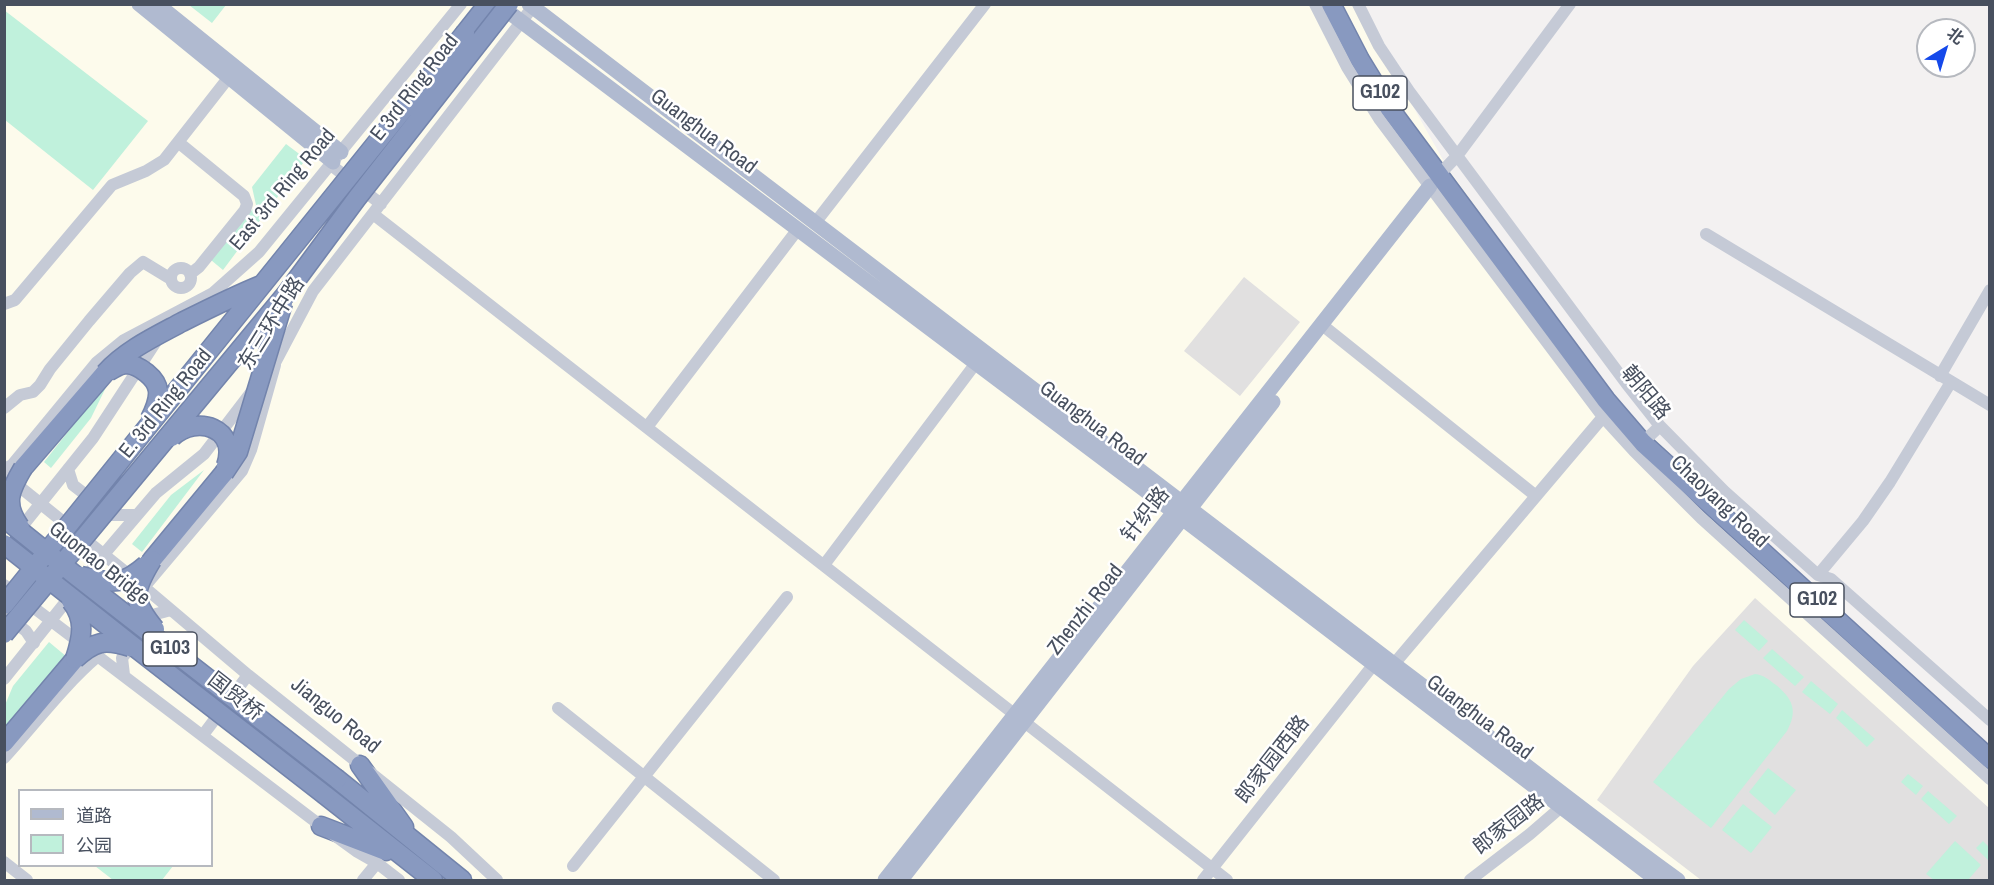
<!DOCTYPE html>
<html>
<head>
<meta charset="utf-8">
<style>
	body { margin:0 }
	#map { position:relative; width:1994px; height:885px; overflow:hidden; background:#f3f1f1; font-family:"Archivo Narrow","Noto Sans SC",sans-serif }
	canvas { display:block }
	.frame { position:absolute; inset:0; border:6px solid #48505f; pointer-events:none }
	.legend { position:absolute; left:18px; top:789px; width:195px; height:78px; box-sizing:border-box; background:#fff; border:2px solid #b6b9bf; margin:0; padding:8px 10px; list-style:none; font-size:18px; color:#48505f }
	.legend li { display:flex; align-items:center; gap:12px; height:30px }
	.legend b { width:30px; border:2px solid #b6b9bf }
	.north { position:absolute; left:1916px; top:18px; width:60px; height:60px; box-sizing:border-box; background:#fff; border:2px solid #b6b9bf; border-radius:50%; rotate:38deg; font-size:16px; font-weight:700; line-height:24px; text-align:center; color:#48505f }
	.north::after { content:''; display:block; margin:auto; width:21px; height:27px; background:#1549ea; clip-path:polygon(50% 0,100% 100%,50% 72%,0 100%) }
</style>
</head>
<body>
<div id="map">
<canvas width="1994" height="885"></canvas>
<div class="frame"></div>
<ul class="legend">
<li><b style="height:8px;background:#b0bad0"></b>道路</li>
<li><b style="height:16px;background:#c0f1dc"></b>公园</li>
</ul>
<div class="north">北</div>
</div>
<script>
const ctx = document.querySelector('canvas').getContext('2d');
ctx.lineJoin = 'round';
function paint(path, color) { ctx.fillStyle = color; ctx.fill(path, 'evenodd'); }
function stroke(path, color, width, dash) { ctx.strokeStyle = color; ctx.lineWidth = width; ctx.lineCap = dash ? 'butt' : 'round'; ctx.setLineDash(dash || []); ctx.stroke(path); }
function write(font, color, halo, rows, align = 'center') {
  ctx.font = font + ' "Archivo Narrow","Noto Sans SC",sans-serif'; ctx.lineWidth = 5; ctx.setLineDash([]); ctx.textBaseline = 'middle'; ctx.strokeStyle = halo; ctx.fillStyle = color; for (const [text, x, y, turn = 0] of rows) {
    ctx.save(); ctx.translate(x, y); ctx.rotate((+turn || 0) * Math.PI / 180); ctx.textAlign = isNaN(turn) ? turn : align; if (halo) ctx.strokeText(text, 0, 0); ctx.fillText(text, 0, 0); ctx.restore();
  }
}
paint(new Path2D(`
	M5 5H1356L1447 167 1620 406 1989 756V880H5ZM20 790H212V866H20Z`), '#fdfbec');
paint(new Path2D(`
	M1244 277 1300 322 1240 396 1184 351Z
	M1755 598 1989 808V880H1701L1597 800 1693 666Z`), '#e1e0e0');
paint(new Path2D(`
	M189 5H226L212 23Z
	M4 10 148 121 93 190 5 120Z
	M286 144 306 159 223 270 211 260 256 205 252 187Z
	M110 379 91 418 51 468 44 462Z
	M204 470 142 552 132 544 171 495Z
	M1744 620 1768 641 1759 651 1735 630Z
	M49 642 67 657 5 733V705L13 686Z
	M1772 649 1804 677 1795 686 1763 658Z
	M1755 674C1764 675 1769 680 1776 685 1793 699 1798 711 1787 731L1711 828 1653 782 1729 689 1741 679Z
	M1811 681 1838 704 1830 714 1802 692Z
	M1842 710 1875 739 1867 747 1836 718Z
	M1768 768 1796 790 1775 815 1749 792Z
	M1908 774 1923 786 1916 795 1901 782Z
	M1928 791 1957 816 1949 824 1921 799Z
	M1743 804 1772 827 1751 853 1722 830Z
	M1955 841 1981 865 1968 880H1934L1926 874Z
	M1983 841 1989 847V861L1976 848Z
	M95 866H173L162 880H113Z`), '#c0f1dc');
const highway = new Path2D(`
	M1331 4 1360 60 1390 109 1606 400 1643 443 1990 759
	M465 33 488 4
	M23 468 105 373
	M152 560 224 473
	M4 743 75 659
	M360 765 404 827
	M337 779 462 880
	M325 795 433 880
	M321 826 386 851`);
stroke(highway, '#7384ac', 21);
stroke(new Path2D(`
	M1315 4 1347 67 1380 120 1603 417 1634 451 1701 518 1990 779
	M1358 4 1379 46 1409 91 1626 383 1660 426 1724 491 1818 575 1831 579 1990 720
	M178 142 244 196 247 204 245 210 199 267 190 274
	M331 165 381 204
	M1434 180 1457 156 1570 4
	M373 214 1227 880
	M815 223 985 4
	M1706 234 1990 405
	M171 278a10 10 0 1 1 20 0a10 10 0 1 1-20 0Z
	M4 304 15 300 112 185 146 171 164 160 229 77
	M1321 324 1536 496
	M266 374 276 361 313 291 535 4
	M1940 376 1990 290
	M4 408 20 395 33 392 40 385 50 369 89 321 130 273 143 262 171 279
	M647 427 798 229
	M1637 448 1660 426
	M4 469 12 465 96 363 124 340 213 293 259 252 461 4
	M68 469 73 485 112 515H137
	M10 479 144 587 248 675 451 837 497 880
	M16 534 93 438 159 337
	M824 565 976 363
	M1818 575 1863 521 1890 482 1951 382
	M4 585 312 819 356 851 377 863 399 880
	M145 586 242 471 251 450 275 365
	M4 614 26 631 34 643
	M1394 664 1603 417
	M124 675 122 658 156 614 171 610
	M4 679 104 554 156 493 204 454 253 390
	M558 708 774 880
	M203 735 248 675
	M4 758C35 724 63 686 98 656
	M4 862 27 880
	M573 866 787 597
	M363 880 377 863
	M1203 880 1374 664
	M1470 880 1530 834 1567 802`), '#c5cad6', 12);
stroke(new Path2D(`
	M139 4 333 162
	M157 4 341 152
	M498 4 1174 512 1657 880
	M529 4C818 224 1105 447 1395 665 1490 736 1582 811 1678 880
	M885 880 1430 186
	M901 880 1273 402`), '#b0bad0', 15);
stroke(highway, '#8899c0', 18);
const highwayBridge = new Path2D(`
	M109 371C115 368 120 364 127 364 139 365 157 378 158 391 159 400 154 411 150 419
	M105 373C126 350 154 337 182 322 208 309 234 296 261 285
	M172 437C197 414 239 428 226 466
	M224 473 238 452 283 303
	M4 518 75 575 337 779
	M20 527C3 504 10 490 23 468
	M4 544 137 649 325 795
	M152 560C133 591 131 600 155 629
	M81 576C112 583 121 587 146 565
	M71 601C86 620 82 637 75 659
	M4 605 465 33
	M4 634 286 294 357 198 509 4
	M75 659C95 641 104 639 130 647`);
stroke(highwayBridge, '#7384ac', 21, []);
stroke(highwayBridge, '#8899c0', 18);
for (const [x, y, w] of [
	[1380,93,54],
	[1817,600,54],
	[170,649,54]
]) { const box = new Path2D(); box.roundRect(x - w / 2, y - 17, w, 34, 4.5); ctx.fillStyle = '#fff'; ctx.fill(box); stroke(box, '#48505f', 1.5); }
write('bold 20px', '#48505f', null, [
	["G102",1380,93],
	["G102",1817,600],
	["G103",170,649]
]);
write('21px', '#48505f', '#fff', [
	["E 3rd Ring Road",415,88,-52],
	["Guanghua Road",703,132,37],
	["East 3rd Ring Road",283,190,-50],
	["东三环中路",272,324,-58],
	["朝阳路",1645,393,50],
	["E. 3rd Ring Road",166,404,-51],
	["Guanghua Road",1092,424,37],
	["Chaoyang Road",1719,502,43],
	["针织路",1146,515,-52],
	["Guomao Bridge",99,564,38],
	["Zhenzhi Road",1086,610,-52],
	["国贸桥",235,697,38],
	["Jianguo Road",335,716,39],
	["Guanghua Road",1479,718,37],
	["郎家园西路",1273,760,-52],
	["郎家园路",1509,825,-38]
]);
</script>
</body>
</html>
